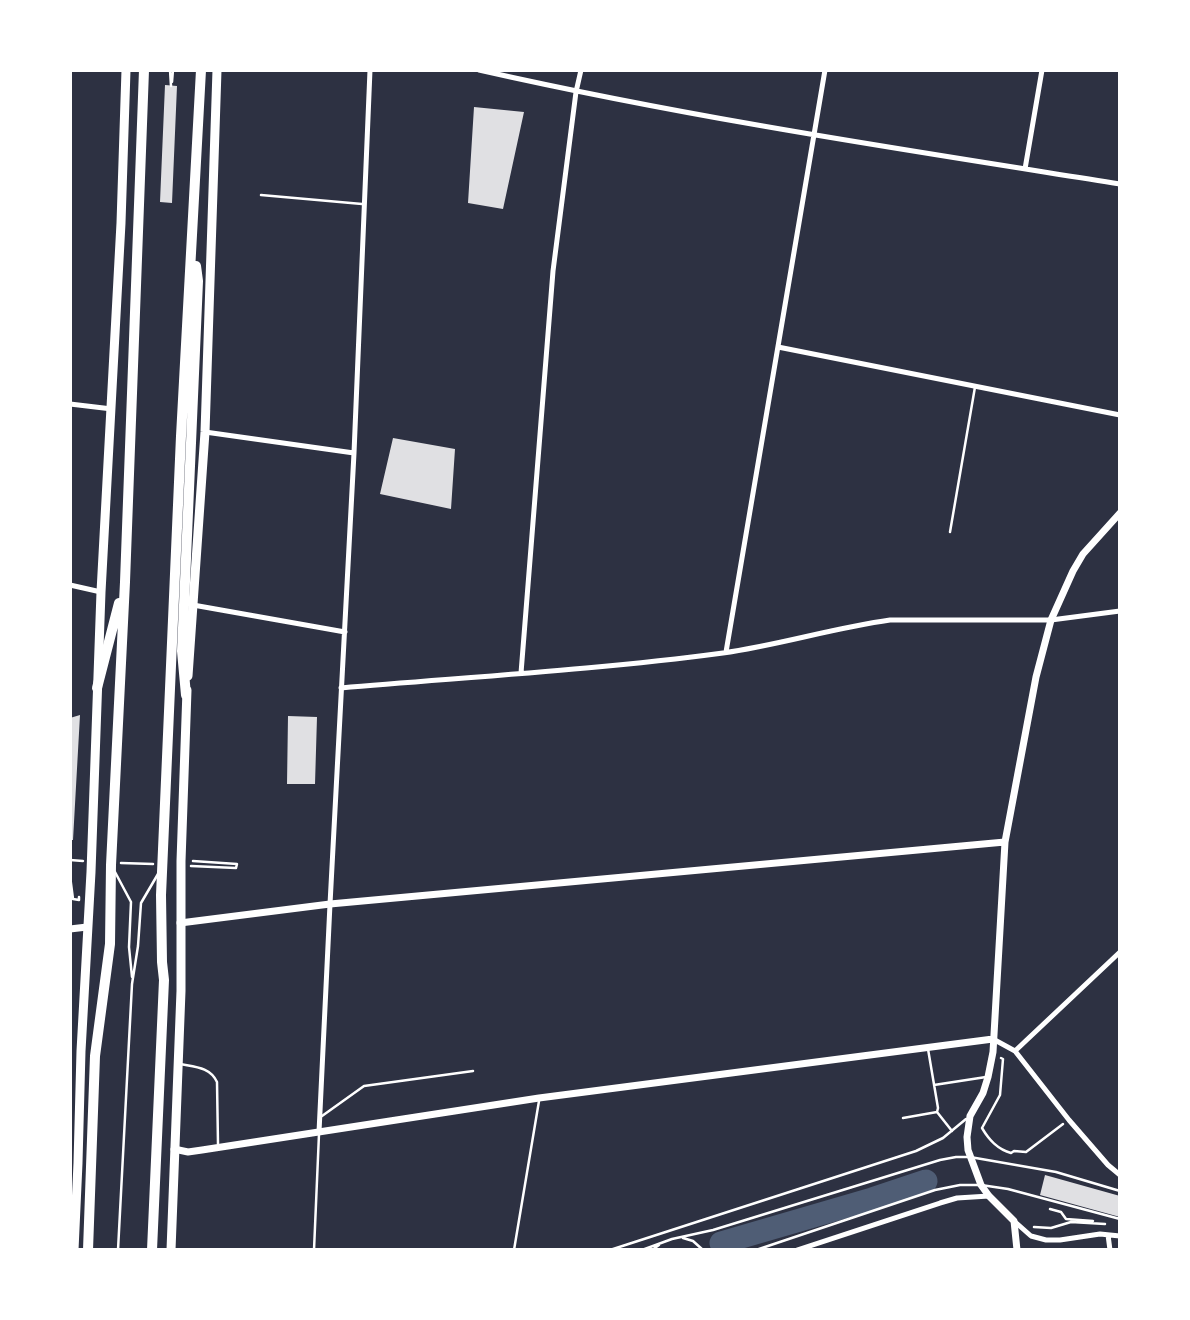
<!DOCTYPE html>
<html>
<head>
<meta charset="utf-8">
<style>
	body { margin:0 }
	#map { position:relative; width:1190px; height:1320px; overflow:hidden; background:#2d3142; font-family:"Space Grotesk",sans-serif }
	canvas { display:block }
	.frame { position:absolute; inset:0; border:72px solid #fff; pointer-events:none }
</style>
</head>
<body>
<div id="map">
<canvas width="1190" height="1320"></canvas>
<div class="frame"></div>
</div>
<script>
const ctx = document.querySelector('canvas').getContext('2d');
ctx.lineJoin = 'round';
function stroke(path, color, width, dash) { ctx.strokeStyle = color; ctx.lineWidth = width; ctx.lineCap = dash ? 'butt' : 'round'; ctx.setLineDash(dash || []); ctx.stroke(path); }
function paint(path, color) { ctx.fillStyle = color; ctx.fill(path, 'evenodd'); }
stroke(new Path2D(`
	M721 1243 872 1199 926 1181`), '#4f5d75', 23);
paint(new Path2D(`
	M165 85 177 86 172 203 160 202Z
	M474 107 524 112 503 209 468 203Z
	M393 438 455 449 451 509 380 494Z
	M80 715 73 840H70V718Z
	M288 716 317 717 315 784H287Z
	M1045 1175 1120 1196V1217L1040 1195Z`), '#e0e0e3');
stroke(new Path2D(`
	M170 70 171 86
	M172 82 173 70
	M70 860 83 861
	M193 861 237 864 236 868
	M121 863 153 864
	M191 866 236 868
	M70 876 73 899 79 900V897
	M1001 1058 1003 1059 1000 1095 982 1128C989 1140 997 1149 1011 1153L1014 1151 1026 1152 1063 1124
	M1050 1209 1061 1212 1066 1219 1093 1221
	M1034 1227 1051 1228 1071 1222 1105 1224`), '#fff', 2.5);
stroke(new Path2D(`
	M261 195 362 204
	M950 532 975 387
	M115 872 131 902 129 947 132 977
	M180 1064C195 1067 210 1067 217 1082L218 1144
	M934 1085 986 1077
	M937 1112 952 1131
	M322 1116 364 1086 473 1071
	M903 1118 937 1112 938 1108 928 1049
	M683 1238 693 1241 703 1250
	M118 1250 132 984 138 946 141 903 158 874
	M314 1250 319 1134
	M514 1250 539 1101
	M610 1250 916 1151 943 1138 966 1119
	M642 1250 672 1239 713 1230 940 1160 956 1157H970L1056 1172 1120 1191
	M652 1250 659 1245
	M756 1250 935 1190 960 1185H981L1008 1189 1120 1219`), '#fff', 2.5);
stroke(new Path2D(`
	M479 70C691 118 906 150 1120 184
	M1025 169 1042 70
	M778 347 1120 415
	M70 404 112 409
	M205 432 354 453
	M70 585 101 592
	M193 605 345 632
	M726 652 825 70
	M521 673 553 271 576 92 581 70
	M341 688C469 677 596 670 723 653 779 645 833 628 890 620H1051L1120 611
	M993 1039 1015 1051 1069 1120 1108 1165 1120 1175
	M1015 1051 1120 952
	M319 1132 330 904 354 453 370 70
	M1014 1221 1031 1236 1046 1240H1060L1100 1234 1120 1236
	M1108 1235 1110 1250
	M797 1250 940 1203 957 1198 989 1196`), '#fff', 5);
stroke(new Path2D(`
	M180 923 330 904 1005 842
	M70 929 87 927
	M174 1149 188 1152 202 1150 539 1098 993 1039
	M1017 1250 1014 1221 989 1196 981 1185 968 1150 967 1137 970 1116 983 1093 988 1077 993 1052 1005 842 1036 677 1051 620 1073 571 1083 554 1120 513`), '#fff', 7);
stroke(new Path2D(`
	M188 676 205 432 217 70
	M74 1250 78 1163 81 1051 91 872 101 592 121 223 126 70
	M171 1250 181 991V861L187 690`), '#fff', 9);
stroke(new Path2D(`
	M97 688 119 603
	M186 695 182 651 198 281 196 266
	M88 1250 95 1056 110 944 111 865 125 582 144 70
	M152 1250 164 980 162 962 161 895 181 436 201 70`), '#fff', 10);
</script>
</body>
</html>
